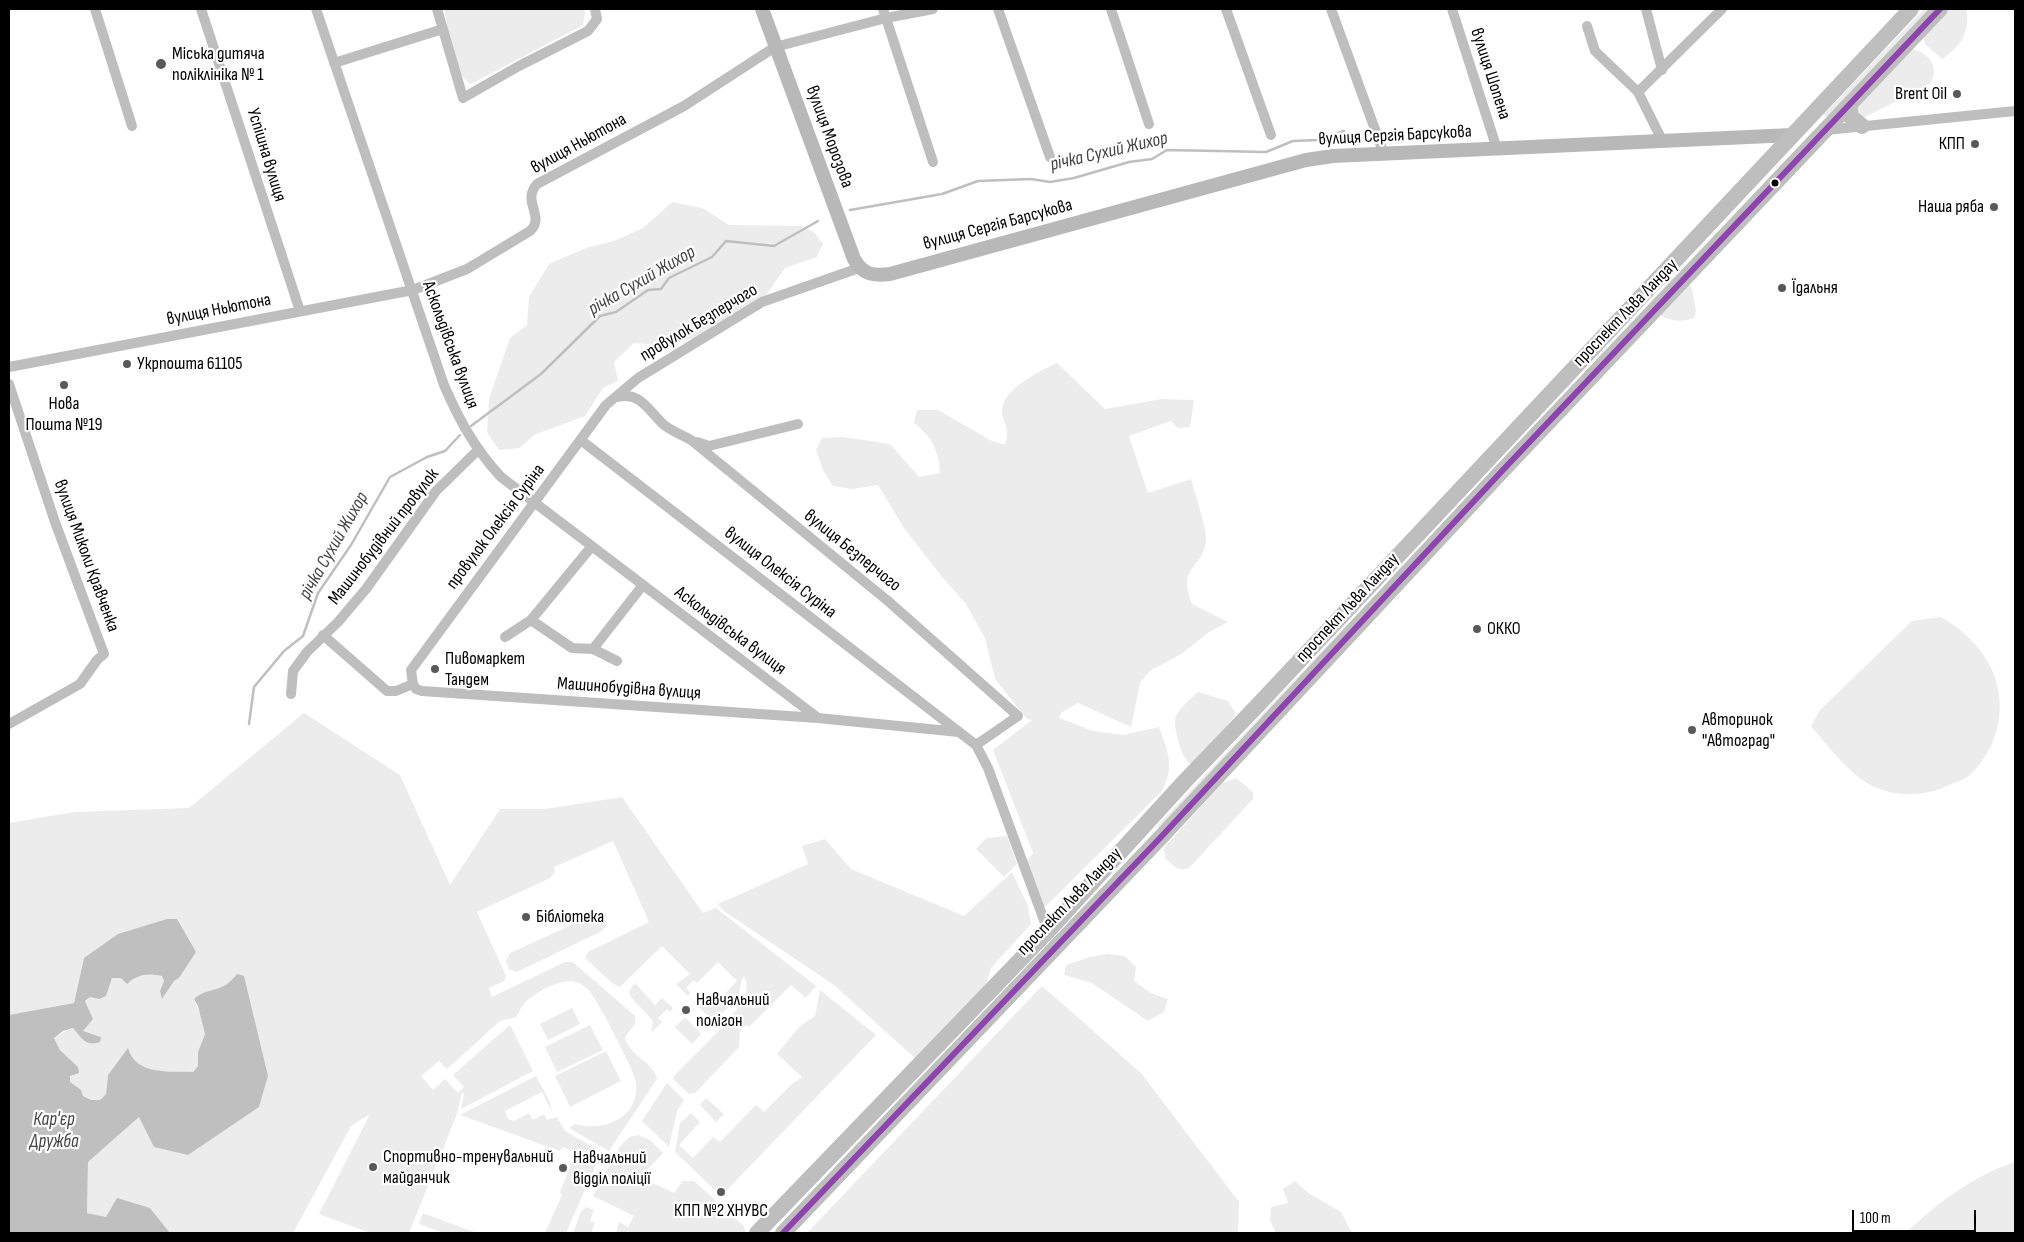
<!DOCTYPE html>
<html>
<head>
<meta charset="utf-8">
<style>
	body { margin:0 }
	#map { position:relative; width:2024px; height:1242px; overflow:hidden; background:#fff; font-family:"Sofia Sans Condensed",sans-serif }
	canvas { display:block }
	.frame { position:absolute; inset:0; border:10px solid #000; pointer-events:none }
	.scale { position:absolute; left:1852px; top:1210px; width:124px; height:22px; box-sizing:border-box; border:2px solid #000; border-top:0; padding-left:6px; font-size:15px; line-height:18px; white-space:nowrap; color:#000; -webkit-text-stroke:4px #fff; paint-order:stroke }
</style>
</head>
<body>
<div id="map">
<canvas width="2024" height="1242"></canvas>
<div class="frame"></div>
<div class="scale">100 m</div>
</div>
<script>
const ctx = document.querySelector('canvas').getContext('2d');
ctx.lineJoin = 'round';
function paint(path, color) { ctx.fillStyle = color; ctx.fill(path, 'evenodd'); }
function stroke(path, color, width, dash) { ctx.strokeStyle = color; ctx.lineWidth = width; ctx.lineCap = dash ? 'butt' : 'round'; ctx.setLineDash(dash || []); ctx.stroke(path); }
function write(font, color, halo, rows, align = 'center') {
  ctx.font = font + ' "Sofia Sans Condensed",sans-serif'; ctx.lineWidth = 4.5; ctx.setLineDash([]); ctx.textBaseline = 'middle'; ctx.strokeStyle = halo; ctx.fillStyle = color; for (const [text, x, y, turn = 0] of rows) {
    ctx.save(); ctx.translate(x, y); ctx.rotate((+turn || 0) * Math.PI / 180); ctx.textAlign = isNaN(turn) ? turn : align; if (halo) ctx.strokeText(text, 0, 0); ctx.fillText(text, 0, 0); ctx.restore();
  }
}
paint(new Path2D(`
	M444 9H584L585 11 583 25 471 84C450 72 449 31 444 9Z
	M1924 9H1930L1827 117 1824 114Z
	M1947 9H1966C1971 32 1961 46 1942 59L1925 44 1923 34Z
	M1911 49C1929 52 1940 67 1930 84L1863 118 1852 111Z
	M672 202 702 208 729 225 801 226 814 232 823 244 817 257 785 268 764 298 700 337 662 345 634 343 614 362 618 381 603 388 585 416 534 435 520 448 499 450 487 432 489 399 510 338 527 325 529 297 549 264 586 248 614 241 643 228Z
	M1676 275 1678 277 1160 828 1157 826Z
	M1689 285 1692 288 1696 312 1694 318C1684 322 1668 322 1660 314Z
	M1057 363 1105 409 1162 399 1194 400 1190 427 1178 428 1171 421 1129 436 1148 493 1191 479C1194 492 1207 528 1206 540 1203 571 1177 563 1192 604L1228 622 1209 632 1183 653 1150 671 1140 683 1131 727 1078 703 1061 713 1059 718 1093 731 1123 735 1159 727C1168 751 1175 767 1162 791L1045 907 1039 905 1023 861 1028 859 1033 853 993 750 1032 720 1027 719 995 679 985 638 966 604 943 578 904 528 878 485 852 489 833 486 823 470 816 450 822 438 843 437 890 444 919 477 940 473C939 451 932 437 914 423L917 410H938L990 440 1005 445C1011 424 1003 428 1002 411 1002 389 1040 371 1057 363Z
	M1941 617C1988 645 2014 690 1992 744 1987 754 1977 770 1967 777 1961 781 1953 783 1947 786 1926 796 1899 797 1877 788 1852 778 1828 746 1811 726L1820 710 1912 621Z
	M1198 692 1228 701 1236 714 1210 748 1191 764C1182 761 1172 725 1176 716 1180 708 1191 698 1198 692Z
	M304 713 400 775 450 885 500 809H545L622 797 703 913 716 908 816 986 806 998 791 985 749 1027 746 1025 740 1030 739 1047 695 1093 689 1094 673 1079 674 1076C690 1059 738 1015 745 996 747 990 748 983 744 977L742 979 738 998 714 1021 697 1006 704 999 712 1007 737 981 718 962 697 983 694 980 686 988 690 993 688 996 676 984 690 974 662 946 620 987 612 983 585 958 588 952 649 922 613 841 554 867 555 872 550 878 477 912 506 976 504 981 489 988 492 997 565 962H573L635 1016V1024L625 1037C629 1056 653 1061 657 1079L609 1151 569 1128 575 1124C604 1132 640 1118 636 1082 634 1070 601 1008 593 996 590 991 585 986 579 983 563 976 535 992 524 1004 521 1007 519 1013 516 1017L500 1021 447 1069 439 1061 421 1076 433 1090 445 1079 458 1093 464 1087 453 1075 510 1025 533 1071 461 1109 464 1094 462 1092 457 1114 409 1233H370L319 1214 370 1114 351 1126 293 1233H170L150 1208 106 1217 87 1213 88 1162 139 1117 187 1155 259 1106 268 1076 232 981 223 989 198 996 194 999 201 1016 205 1034 198 1052V1066L193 1072C170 1071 136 1077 128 1049L108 1075 106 1094 100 1100H91L83 1096 81 1090 70 1082 71 1060 60 1050 54 1037 73 1028 77 1032 101 1037 82 1031 89 1009 85 1002 90 997 99 999 112 978 149 974 162 975 164 981 160 991 162 998 174 981 179 978 195 952 84 958 74 1003 9 1015V823L74 812 189 808Z
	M1236 778 1253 792V799L1189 868C1178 872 1173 865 1165 858L1164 848 1222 783Z
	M1007 836 1017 864 1004 877 976 849 986 838Z
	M825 839 851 869 964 916 1012 872 1028 906 1031 924 991 968 986 985 916 1059 834 985 724 911 718 904 808 864 802 846Z
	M600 914 604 916 607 924 602 931 517 972 509 969 506 961 510 953 593 915Z
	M1107 954 1125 956 1136 967 1134 981 1151 993 1168 999 1164 1012 1148 1021 1092 983 1064 975 1066 965 1090 957Z
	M635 983 655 1005 662 998 673 1008 670 1012 667 1009 658 1018 662 1022 651 1033 653 1021 630 996 629 991Z
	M1042 986 1141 1073 1239 1202 1238 1233H807Z
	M820 990 876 1035 726 1191 722 1187 717 1192 675 1152 680 1123 691 1113 700 1122 679 1145 693 1158 713 1137 720 1142 756 1105 764 1112 792 1084 802 1077 777 1054 799 1027 815 1016Z
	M572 1008 580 1024 548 1040 540 1024Z
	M685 1017 701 1034 692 1044 675 1027Z
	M590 1025 603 1050 557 1072 545 1047Z
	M606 1051 621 1081 570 1107 555 1076Z
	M536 1076 550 1102 552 1112 542 1092 505 1111 508 1119 514 1121 529 1113 533 1120 544 1114 547 1120 557 1117 565 1131 593 1147 604 1157 595 1167 566 1233H545L562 1195 560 1192 574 1157 571 1155 572 1151 563 1147 560 1151 460 1115Z
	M667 1083 684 1100 677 1111 669 1147 642 1121Z
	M706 1098 724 1114 716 1122 700 1105Z
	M638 1135 650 1140 663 1153 640 1177 674 1193 683 1181H694L743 1225 746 1233H629L627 1231 626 1233H616L619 1222 628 1227 634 1216 593 1196 621 1145 630 1137Z
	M2015 1162V1233H1906C1937 1203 1973 1176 2015 1162Z
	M1295 1181 1308 1193 1341 1212 1352 1233H1276L1270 1220 1271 1207 1288 1203 1283 1189Z
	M586 1207 594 1210 590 1221 595 1223 591 1233H573L581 1212Z
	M423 1213 477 1233H444L419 1224Z`), '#ececec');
paint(new Path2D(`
	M167 919H177L196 952 179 978 174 981 162 999 160 991 164 981 162 976C147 973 138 974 127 984L121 978H112L106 996 99 999 90 997 85 1001 93 1019 83 1031 101 1037 100 1042C85 1047 82 1038 73 1028L63 1031 54 1038 60 1050 78 1067 79 1073 70 1076V1082L81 1090 83 1096 91 1100H100L106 1094 108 1075 128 1048C136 1076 170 1071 193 1072L198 1066V1052L205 1034 198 1006 194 999C208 986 221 995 237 974L244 976 268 1076 259 1107 188 1155 154 1147 139 1117 88 1162 87 1213 106 1217 117 1198 150 1208 170 1233H9V1015L74 1003 84 958 118 934Z`), '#bfbfbf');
stroke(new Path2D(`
	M850 210 942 194 978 181 1031 179 1050 182 1074 178 1129 162 1152 159 1167 150 1266 152 1293 141 1318 140 1344 131
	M471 426 541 374 600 316 616 312 648 290 661 289 669 278 712 257 726 241 774 246 818 221
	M249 724 254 687 284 651 303 636 318 593 351 545 390 477 427 457 445 451 460 435`), '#bfbfbf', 2.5);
stroke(new Path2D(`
	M95 9 132 126
	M201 9 300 311
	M316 9 444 385C459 420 475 449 501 477L818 718
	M437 9 463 98 519 66 588 31 597 19 595 9
	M883 9 933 162
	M998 9 1050 157
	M1111 9 1149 124
	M1226 9 1271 135
	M1331 9 1384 154
	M1452 9 1497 149
	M1646 9 1662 70
	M1587 26 1595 51 1638 92 1662 140
	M334 63 443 29
	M1638 92 1722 9
	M1826 130 2015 111
	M9 367 413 290 467 269 530 231C546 216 521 202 537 184L684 106 775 47 886 18 933 9
	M9 384 55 522 104 654 97 660 80 684 9 724
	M618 397C640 391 649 411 663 424 671 431 682 435 691 440L888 601 1018 716 976 745
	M582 441 976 745 988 768 1048 931
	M697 442 709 446 798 424
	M531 620 592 546
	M323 635 387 691H396L413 684
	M505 637 531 620 572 648 593 649 617 661
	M593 649 643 585
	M413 684 411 670 414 666 606 405 638 378 762 302 859 268
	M413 684 416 689 422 691 818 718 959 732
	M291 694 293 671 307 652 338 622 366 589 436 491 477 451`), '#bebebe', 10);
stroke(new Path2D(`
	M762 9 854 259C863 275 873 276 890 274L1306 160 1333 156 1792 135`), '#b8b8b8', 14);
stroke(new Path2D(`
	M1849 105 1851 117 1862 126
	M757 1233 1048 931 1185 781 1257 706 1911 9
	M783 1233 1161 837 1502 471 1940 9`), '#bebebe', 16);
stroke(new Path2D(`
	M783 1233 1161 837 1502 471 1940 9`), '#8e44ad', 6);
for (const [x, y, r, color] of [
	[161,64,6,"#595959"],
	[1957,94,5,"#595959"],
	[1975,144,5,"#595959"],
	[1775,183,4.5,"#000"],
	[1994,207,5,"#595959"],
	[1782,288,5,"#595959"],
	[127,364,5,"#595959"],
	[64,385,5,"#595959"],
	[1477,629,5,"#595959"],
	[435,669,5,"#595959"],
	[1692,730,5,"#595959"],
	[526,917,5,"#595959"],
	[686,1010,5,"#595959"],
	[373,1167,5,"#595959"],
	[563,1168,5,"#595959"],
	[721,1192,5,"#595959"]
]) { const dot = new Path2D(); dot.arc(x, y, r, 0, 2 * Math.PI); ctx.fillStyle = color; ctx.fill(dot); stroke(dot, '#fff', 2); }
write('18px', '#000', '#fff', [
	["Міська дитяча",172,54],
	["поліклініка № 1",172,75],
	["Brent Oil",1947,94,"right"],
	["КПП",1965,144,"right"],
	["Наша ряба",1984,207,"right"],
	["Їдальня",1792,288],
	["Укрпошта 61105",137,364],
	["Нова",64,404,"center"],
	["Пошта №19",64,425,"center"],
	["ОККО",1487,629],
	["Пивомаркет",445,659],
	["Тандем",445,680],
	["Авторинок",1702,720],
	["\"Автоград\"",1702,741],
	["Бібліотека",536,917],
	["Навчальний",696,1000],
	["полігон",696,1021],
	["Спортивно-тренувальний",383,1157],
	["майданчик",383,1178],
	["Навчальний",573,1158],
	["відділ поліції",573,1179],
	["КПП №2 ХНУВС",721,1211,"center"]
], 'left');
write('18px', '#000', '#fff', [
	["вулиця Шопена",1490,74,72],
	["вулиця Сергія Барсукова",1395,136,-3],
	["вулиця Морозова",829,137,70],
	["вулиця Ньютона",579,144,-29],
	["Успішна вулиця",266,155,73],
	["вулиця Сергія Барсукова",998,225,-15],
	["вулиця Ньютона",219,310,-11],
	["проспект Льва Ландау",1626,313,-46],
	["провулок Безперчого",699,323,-31],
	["Аскольдівська вулиця",450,345,70],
	["провулок Олексія Суріна",496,527,-53],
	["Машинобудівний провулок",384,537,-52],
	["вулиця Безперчого",852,551,39],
	["вулиця Миколи Кравченка",86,556,70],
	["вулиця Олексія Суріна",780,573,38],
	["проспект Льва Ландау",1348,608,-47],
	["Аскольдівська вулиця",730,631,37],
	["Машинобудівна вулиця",629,689,4],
	["проспект Льва Ландау",1070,902,-46]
]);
write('italic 19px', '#444', '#fff', [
	["річка Сухий Жихор",1109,152,-13],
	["річка Сухий Жихор",642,281,-30],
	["річка Сухий Жихор",334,546,-60],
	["Кар'єр",54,1120],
	["Дружба",54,1142]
]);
</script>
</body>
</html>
